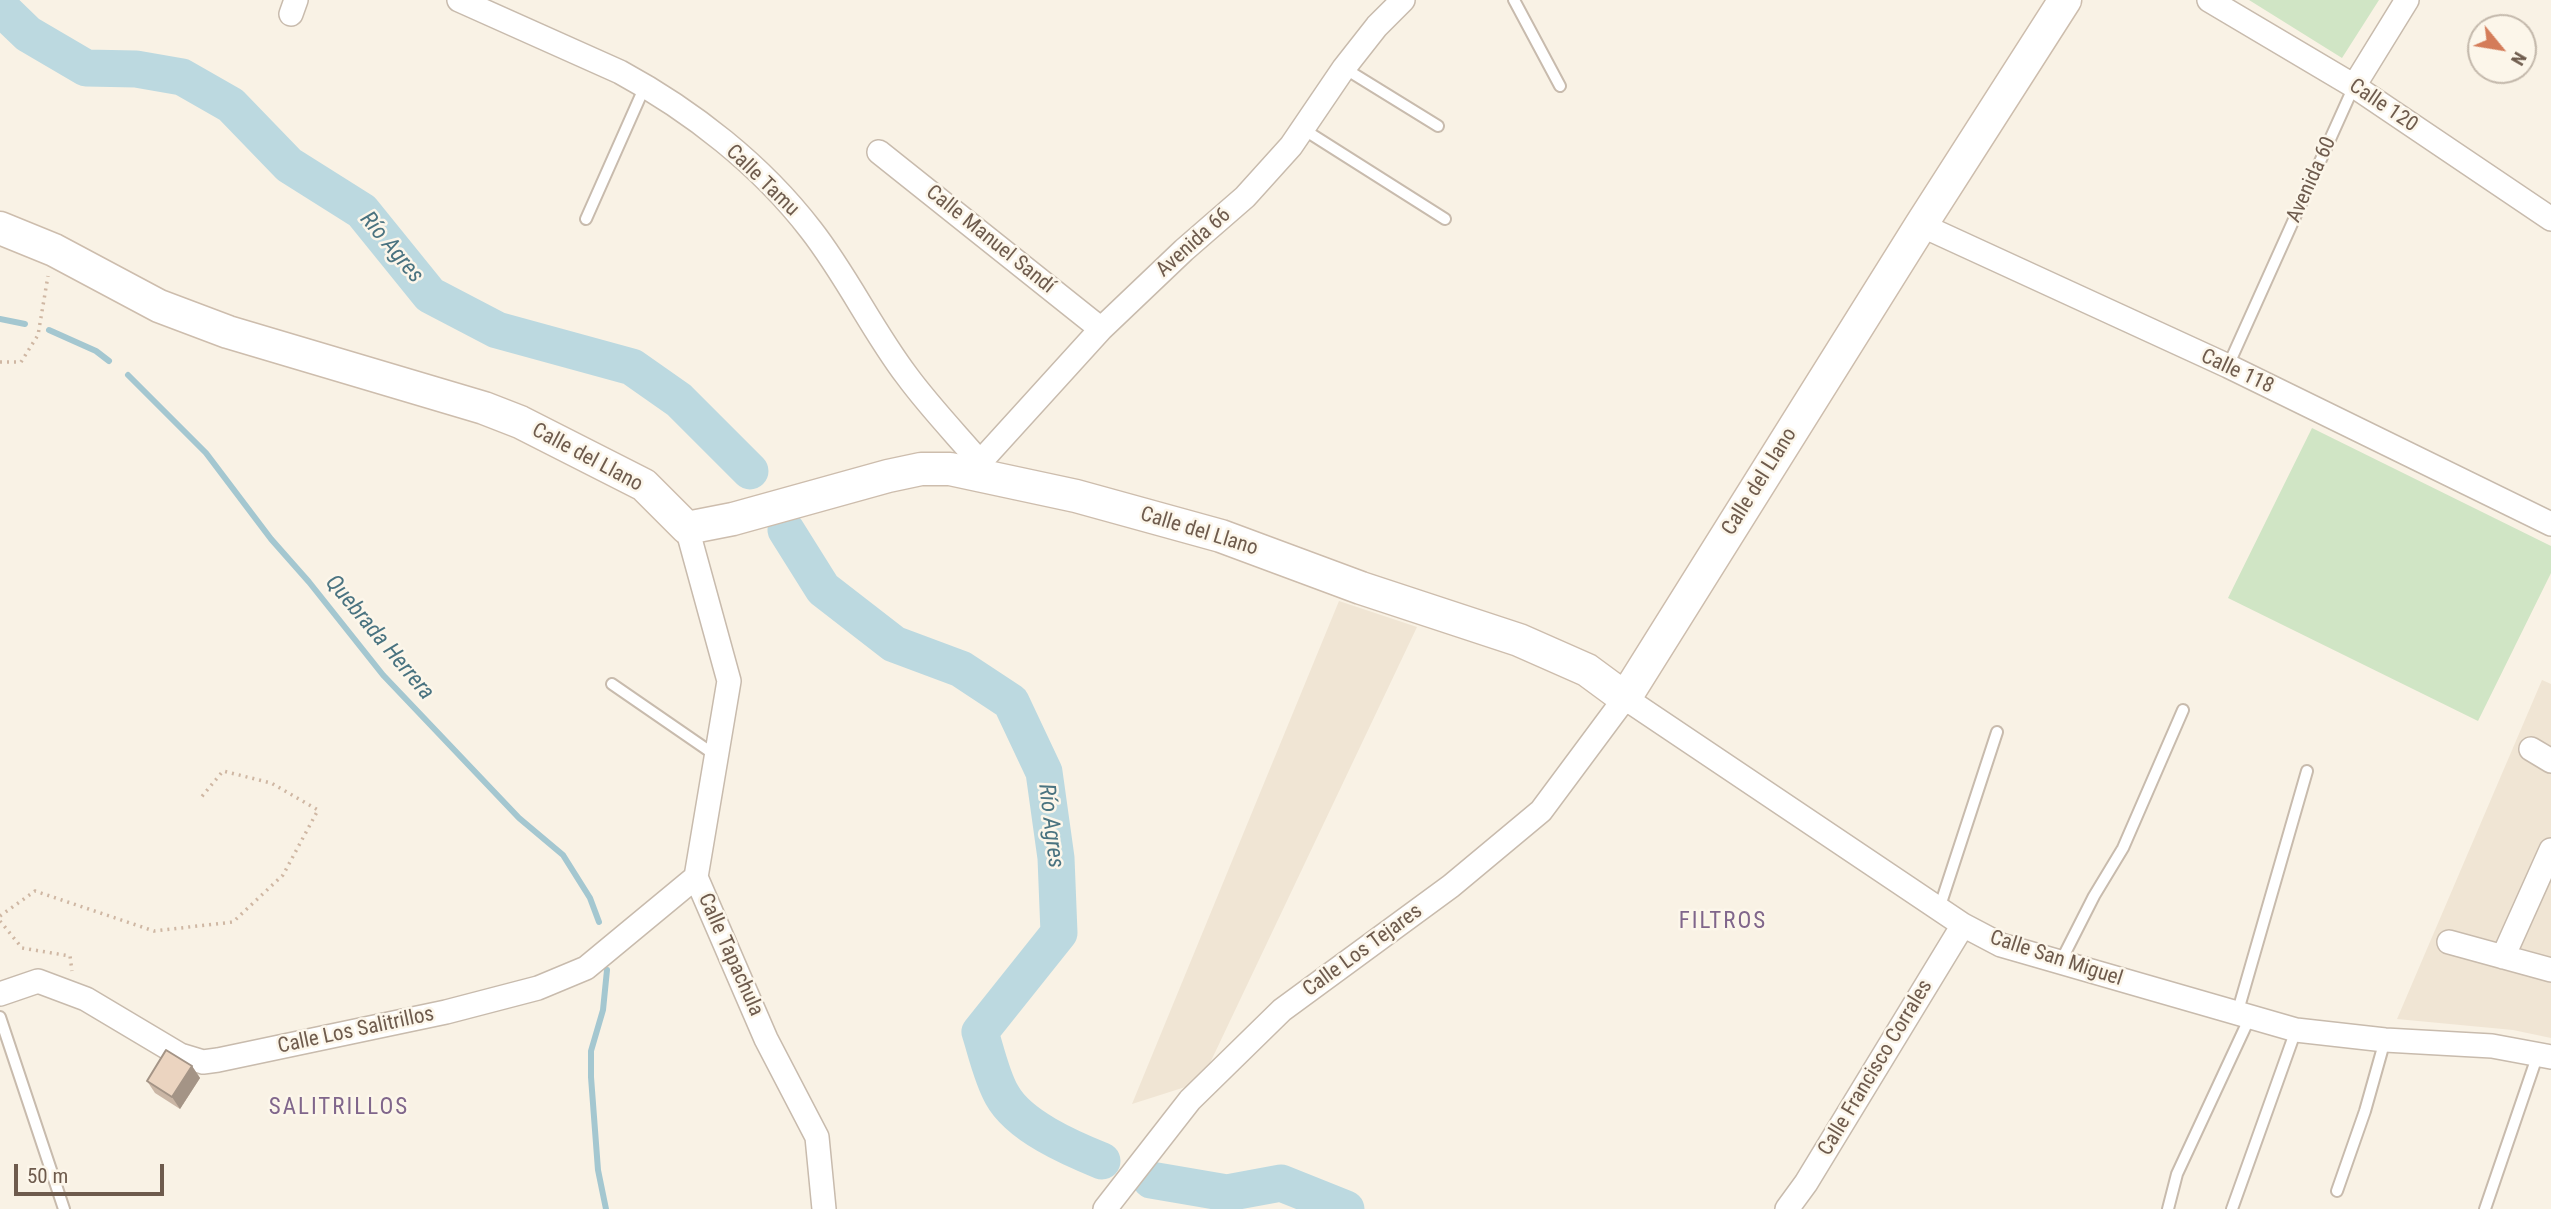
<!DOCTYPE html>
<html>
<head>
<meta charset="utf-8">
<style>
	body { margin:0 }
	#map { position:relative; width:2551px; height:1209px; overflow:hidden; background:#f9f2e5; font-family:"Roboto Condensed",sans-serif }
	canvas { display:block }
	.north { position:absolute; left:2467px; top:14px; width:70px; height:70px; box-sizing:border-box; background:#fcf6ea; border:2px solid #c3b8ab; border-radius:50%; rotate:120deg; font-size:19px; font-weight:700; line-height:28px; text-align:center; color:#6e5b4d }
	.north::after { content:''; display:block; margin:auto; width:24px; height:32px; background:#d47c59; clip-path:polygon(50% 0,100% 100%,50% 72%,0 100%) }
	.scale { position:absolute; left:14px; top:1164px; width:150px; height:32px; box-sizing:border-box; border:4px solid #6e5b4d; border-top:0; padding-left:9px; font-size:21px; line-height:24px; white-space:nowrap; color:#6e5b4d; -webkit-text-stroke:5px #fcf6ea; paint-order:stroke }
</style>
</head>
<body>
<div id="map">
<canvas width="2551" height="1209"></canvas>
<div class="north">N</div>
<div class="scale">50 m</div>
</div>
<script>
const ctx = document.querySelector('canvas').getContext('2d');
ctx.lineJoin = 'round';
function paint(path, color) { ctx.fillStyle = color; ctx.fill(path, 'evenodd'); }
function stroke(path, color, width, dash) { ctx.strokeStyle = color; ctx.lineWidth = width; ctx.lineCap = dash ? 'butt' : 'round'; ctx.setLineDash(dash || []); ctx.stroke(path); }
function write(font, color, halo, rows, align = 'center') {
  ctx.font = font + ' "Roboto Condensed",sans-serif'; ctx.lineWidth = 5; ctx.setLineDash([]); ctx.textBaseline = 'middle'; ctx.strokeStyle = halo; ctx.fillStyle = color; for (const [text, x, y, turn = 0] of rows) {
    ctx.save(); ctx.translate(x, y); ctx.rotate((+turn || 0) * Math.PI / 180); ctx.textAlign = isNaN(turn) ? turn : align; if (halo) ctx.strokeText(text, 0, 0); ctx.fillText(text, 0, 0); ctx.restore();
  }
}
paint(new Path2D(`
	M1339 601 1417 627 1201 1082 1132 1104Z
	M2542 680 2551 684V1038L2513 1030 2397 1019Z`), '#f0e5d4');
paint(new Path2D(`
	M2249 0H2379L2342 58Z
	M2312 428 2551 546V573L2478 721 2228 598Z`), '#d0e5c5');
stroke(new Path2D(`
	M0 319 25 324
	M49 330 96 351 109 361
	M128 375 206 453 271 539 309 582 383 675 519 818 563 855 590 898 599 922
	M606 1209 598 1170 591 1077V1051L603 1010 607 970`), '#a4c7d0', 6);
stroke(new Path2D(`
	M0 7 28 34 86 68 136 69 182 77 231 105 289 165 362 211 430 295 497 330 632 367 679 400 750 471
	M786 530 823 589 894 644 961 669 1011 702 1044 772 1056 858 1059 933 980 1032C986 1051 992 1078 1002 1095 1019 1126 1070 1148 1102 1161
	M1151 1180 1227 1193 1281 1183 1346 1209`), '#bcd9e0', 37);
const service = new Path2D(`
	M1514 0 1560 86
	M1344 68 1438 126
	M1303 129 1445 219
	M586 219 645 86
	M2228 366 2354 86
	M612 684 715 755
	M1939 909 1997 732
	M2060 963 2094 896 2123 848 2183 710
	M2237 1014 2307 771
	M0 1017 64 1209
	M2337 1191 2365 1111 2385 1040
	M2168 1209 2177 1174 2250 1017
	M2232 1209 2296 1030
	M2485 1209 2538 1054`);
const minor = new Path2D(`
	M459 0 620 72C692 111 761 165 811 230 847 276 872 330 907 376 929 406 955 433 979 461
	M2209 0 2354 86 2551 219
	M291 14 296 0
	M2354 86 2407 0
	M879 152 1101 329
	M1921 225 2228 366 2551 524
	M972 471 1101 329 1184 250 1245 197 1291 146 1344 68 1377 26 1403 0
	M687 528 729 681 696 877 766 1039 817 1137 824 1209
	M2531 749 2551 761
	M2449 942 2551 970
	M2503 957 2551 850
	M0 994 38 981 86 999 180 1055 203 1062 218 1060 446 1012 538 988 586 968 696 877
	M1105 1209 1190 1100 1282 1010 1451 886 1541 811 1625 698 1963 925 2001 945 2296 1030 2385 1040 2492 1046 2551 1057
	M1787 1209 1806 1183 1963 925`);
const secondary = new Path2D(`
	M0 228 54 250 159 306 228 332 484 408 520 422 644 485 687 528 733 519 888 476 921 469H950L1076 496 1221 536 1361 588 1519 640 1587 670 1625 698 1921 225 2065 0`);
stroke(service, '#c8bbad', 14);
stroke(minor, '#c8bbad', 26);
stroke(secondary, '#cdbdad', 35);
stroke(new Path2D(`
	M0 362H21L38 335 48 276
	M0 916 35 891 154 931 233 922 283 875 318 810 271 783 223 771 199 800
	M0 921 22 948 70 956 72 971`), '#cfb7a3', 3.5, [2, 5]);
stroke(service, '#fff', 10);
stroke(minor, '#fff', 23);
stroke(secondary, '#fff', 32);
paint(new Path2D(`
	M192 1066 200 1078 180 1109 155 1093 147 1081Z`), '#cab6a5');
paint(new Path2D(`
	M192 1066 200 1078 180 1109 172 1097Z`), '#a49486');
const building = new Path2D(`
	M166 1050 192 1066 172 1097 147 1081Z`);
paint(building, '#ebd4c0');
stroke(building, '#a49486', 2);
write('21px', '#6e5b4d', '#fcf6ea', [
	["Calle 120",2383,106,34],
	["Avenida 60",2312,180,-66],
	["Calle Tamu",762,181,44],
	["Calle Manuel Sandí",990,240,39],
	["Avenida 66",1194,243,-42],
	["Calle 118",2237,372,25],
	["Calle del Llano",587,458,28],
	["Calle del Llano",1760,482,-58],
	["Calle del Llano",1199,532,17],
	["Calle Los Tejares",1363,951,-36],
	["Calle Tapachula",730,955,66],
	["Calle San Miguel",2056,959,18],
	["Calle Los Salitrillos",356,1031,-12],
	["Calle Francisco Corrales",1876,1068,-59]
]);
write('italic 23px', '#4a7380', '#fcf6ea', [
	["Río Agres",391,248,50],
	["Quebrada Herrera",379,638,50],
	["Río Agres",1050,826,83]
]);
ctx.letterSpacing = '2px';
write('23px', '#80668b', '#fcf6ea', [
	["FILTROS",1723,922],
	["SALITRILLOS",339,1108]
]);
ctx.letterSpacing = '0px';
</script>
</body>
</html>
